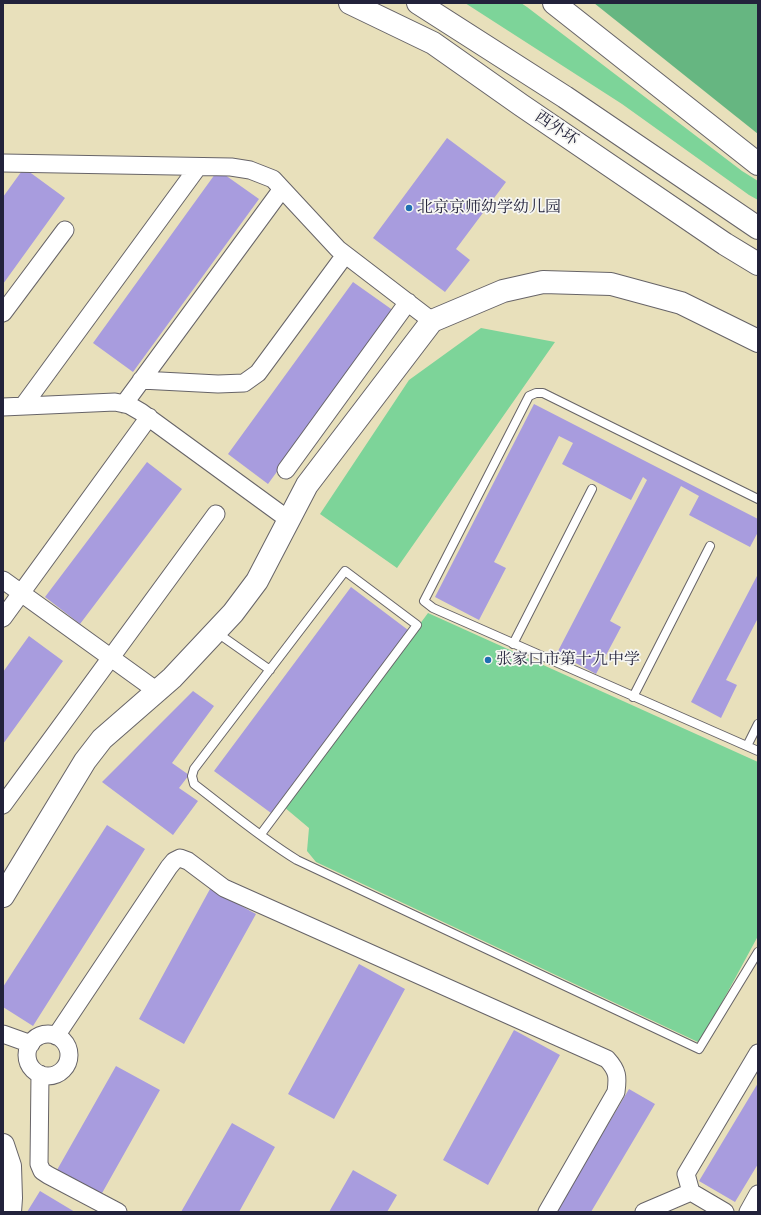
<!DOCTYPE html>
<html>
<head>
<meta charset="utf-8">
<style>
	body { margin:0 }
	#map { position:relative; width:761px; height:1215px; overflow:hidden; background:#e8e0bb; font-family:Alegreya,serif }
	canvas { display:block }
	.frame { position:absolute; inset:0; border:4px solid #22223b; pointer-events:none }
</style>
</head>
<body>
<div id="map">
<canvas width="761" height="1215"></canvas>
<div class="frame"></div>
</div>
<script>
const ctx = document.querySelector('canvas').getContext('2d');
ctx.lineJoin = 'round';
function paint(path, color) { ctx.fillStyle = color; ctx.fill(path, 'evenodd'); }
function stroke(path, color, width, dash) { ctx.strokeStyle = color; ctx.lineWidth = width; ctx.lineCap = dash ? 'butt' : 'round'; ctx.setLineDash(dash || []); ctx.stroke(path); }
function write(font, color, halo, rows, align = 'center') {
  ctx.font = font + ' Alegreya,"Noto Serif SC",serif'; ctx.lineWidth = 3.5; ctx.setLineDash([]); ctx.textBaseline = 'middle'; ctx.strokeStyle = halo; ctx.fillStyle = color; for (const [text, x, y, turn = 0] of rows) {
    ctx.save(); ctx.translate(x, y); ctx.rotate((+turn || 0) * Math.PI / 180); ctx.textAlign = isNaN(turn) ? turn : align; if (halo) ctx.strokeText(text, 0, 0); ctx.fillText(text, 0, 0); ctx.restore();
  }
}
paint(new Path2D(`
	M465 3H521L527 7 742 171 758 181V200L749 195 622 104Z
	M481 328 555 342 397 568 320 514 409 380Z
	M428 613 758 762V936L700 1043 316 862 307 851 309 828 284 807Z`), '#7dd499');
paint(new Path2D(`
	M594 3H758V134Z`), '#66b681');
paint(new Path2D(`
	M447 138 506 182 456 249 470 260 445 292 373 238Z
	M24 168 65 198 3 284V197Z
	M218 170 259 199 133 372 93 343Z
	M353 282 394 311 268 484 228 454Z
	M534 404 758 519V532L750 547 689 515 699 496 681 486 610 621 621 627 596 674 557 653 647 480 643 477 631 500 562 464 573 443 559 436 494 562 506 568 479 620 435 597Z
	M147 462 182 489 80 624 45 597Z
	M758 574V618L726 680 737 685 721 718 691 702Z
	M351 587 408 630 271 813 214 771Z
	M29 636 63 661 3 744V672Z
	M193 691 214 706 172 763 189 775 179 788 198 801 173 835 102 782Z
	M107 825 145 849 33 1026 3 1007V987Z
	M210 889 256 914 184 1044 139 1019Z
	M359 964 405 989 334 1119 288 1094Z
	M514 1030 560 1055 488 1185 443 1160Z
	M116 1066 160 1090 101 1195 57 1170Z
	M758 1083V1164L735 1202 699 1181Z
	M629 1089 655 1104 591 1212H556Z
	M232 1123 275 1147 239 1212H181Z
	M353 1170 397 1195 387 1212H329Z
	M40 1191 75 1212H27Z`), '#a89cde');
const lane = new Path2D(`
	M758 499 543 393H536L529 396 424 601 433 608 758 751
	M216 632 270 670
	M513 644 592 489
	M633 697 710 546
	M747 746 758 724
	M261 834 417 625 345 571 194 769 192 776 194 784C228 810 261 838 297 860L699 1049 758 952`);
const street = new Path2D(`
	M3 163 231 167 250 170 273 179 338 249 432 321
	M3 313 65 230
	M141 380 218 384 244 383 258 373 345 255
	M124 404 282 189
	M23 406 198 167
	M3 407 115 402 129 405 141 412 289 520
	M286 470 408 302
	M3 580 157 691
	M3 618 149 417
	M3 805 216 514
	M3 1034 31 1044
	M27 1055a21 21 0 1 1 42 0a21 21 0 1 1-42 0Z
	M56 1036 169 867 174 861 180 858 188 861 224 888 607 1059C618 1071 618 1077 616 1092L547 1212
	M40 1074 39 1164 42 1171 48 1175 118 1212
	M691 1192 686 1174 758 1053
	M644 1212 691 1192 725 1212
	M748 1212 758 1194`);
const secondary = new Path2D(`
	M554 3 758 164
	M3 896 85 761 102 739 172 678 233 613 257 581 307 485 432 321 503 291 543 282 611 284 681 303 758 341
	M3 1145 10 1166 11 1198 10 1212`);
const highway = new Path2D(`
	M350 3 433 43 521 105 725 244 758 264
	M418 3 565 97 758 228`);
stroke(lane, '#676468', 10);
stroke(street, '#676468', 19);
stroke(secondary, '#676468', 24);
stroke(highway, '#676468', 24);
stroke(lane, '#fff', 8);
stroke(street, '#fff', 17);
stroke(secondary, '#fff', 22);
stroke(highway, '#fff', 22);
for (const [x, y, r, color] of [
	[409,208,4,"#1f6fb2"],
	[488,660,4,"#1f6fb2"]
]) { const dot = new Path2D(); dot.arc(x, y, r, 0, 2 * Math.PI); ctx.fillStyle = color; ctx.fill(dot); stroke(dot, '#f6f6f2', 1.5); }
write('16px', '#22223b', '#f6f6f2', [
	["西外环",556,129,34]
]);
write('16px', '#22223b', '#f6f6f2', [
	["北京京师幼学幼儿园",417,208],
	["张家口市第十九中学",496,660]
], 'left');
</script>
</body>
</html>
